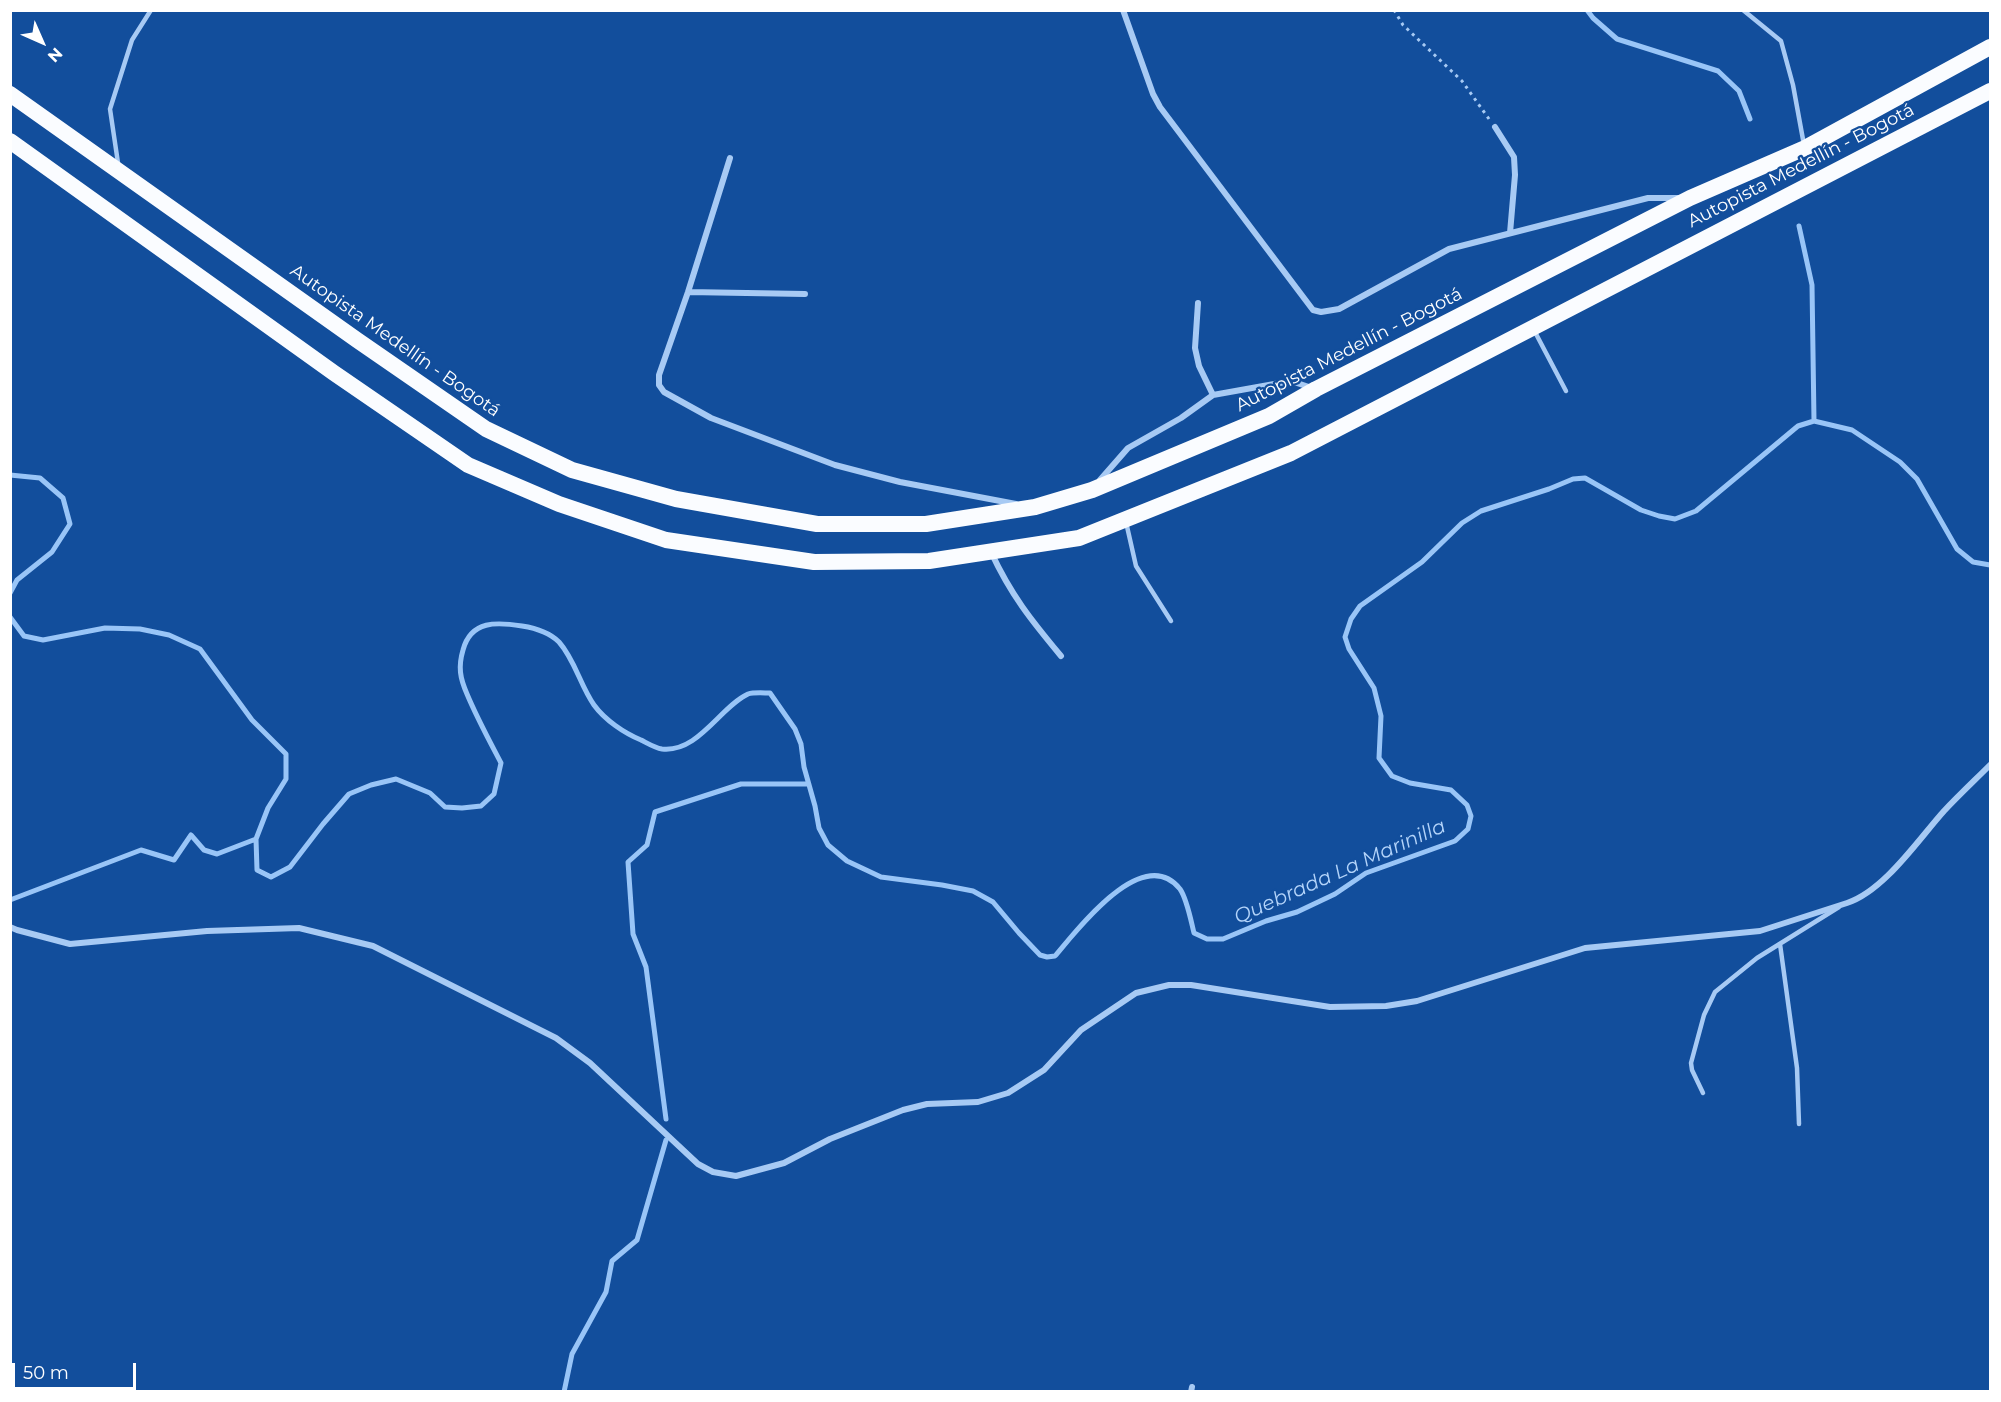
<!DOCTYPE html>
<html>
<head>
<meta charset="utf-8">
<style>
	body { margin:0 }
	#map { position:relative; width:2001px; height:1402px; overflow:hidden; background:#124e9c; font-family:Montserrat,sans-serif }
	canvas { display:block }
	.frame { position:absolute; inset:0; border:12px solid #fff; pointer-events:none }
	.north { position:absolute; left:12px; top:12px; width:60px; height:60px; -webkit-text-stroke:4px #124e9c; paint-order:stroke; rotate:135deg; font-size:16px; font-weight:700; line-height:24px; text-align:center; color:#fff }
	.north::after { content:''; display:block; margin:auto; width:21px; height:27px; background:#fff; clip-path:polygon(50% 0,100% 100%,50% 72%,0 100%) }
	.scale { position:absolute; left:12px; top:1363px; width:124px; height:27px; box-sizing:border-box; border:3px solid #fff; border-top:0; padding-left:8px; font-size:18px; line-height:21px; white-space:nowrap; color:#fff; -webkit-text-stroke:4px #124e9c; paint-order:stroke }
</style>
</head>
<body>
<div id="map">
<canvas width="2001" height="1402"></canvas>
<div class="frame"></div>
<div class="north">N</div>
<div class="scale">50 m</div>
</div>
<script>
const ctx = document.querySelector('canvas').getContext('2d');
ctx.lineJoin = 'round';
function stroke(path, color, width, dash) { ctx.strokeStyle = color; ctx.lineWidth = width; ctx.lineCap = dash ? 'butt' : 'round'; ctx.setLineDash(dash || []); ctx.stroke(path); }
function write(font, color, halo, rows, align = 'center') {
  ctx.font = font + ' Montserrat,sans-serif'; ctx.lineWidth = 4.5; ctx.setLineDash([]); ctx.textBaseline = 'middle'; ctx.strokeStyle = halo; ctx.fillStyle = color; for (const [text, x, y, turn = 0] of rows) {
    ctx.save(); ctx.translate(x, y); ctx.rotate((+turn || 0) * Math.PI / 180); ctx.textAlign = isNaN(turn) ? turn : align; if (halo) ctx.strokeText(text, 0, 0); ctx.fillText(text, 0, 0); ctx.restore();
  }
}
stroke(new Path2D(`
	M1587 10 1593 18 1617 39 1718 71 1739 91 1750 119
	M1799 226 1812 285 1814 421
	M10 475 40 478 63 498 70 524 52 552 17 580 10 593
	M10 617 24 636 43 640 105 628 140 629 169 635 200 649 252 720 286 754V779L268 808 256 839 257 870 271 877 290 867 323 824 349 794 371 785 396 779 430 793 445 807 462 808 481 806 494 794 501 763C489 740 477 718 467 694 460 678 458 667 463 650 471 620 497 622 522 626 535 628 549 632 559 642 575 660 580 685 594 705 605 720 624 733 641 740 647 743 655 748 662 749 698 753 720 707 748 694 754 692 764 693 770 693L795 729 801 744 804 767 815 806 819 828 828 845 847 861 881 877 942 885 973 891 993 902 1019 933 1040 955 1047 957 1055 956C1078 929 1143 843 1180 889 1187 899 1191 921 1194 933L1207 939H1223L1266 921 1297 912 1335 894 1366 873 1455 841 1468 829 1471 816 1467 805 1451 790 1410 783 1392 776 1379 758 1381 716 1374 688 1349 649 1345 637 1351 619 1360 606 1422 562 1462 523 1481 511 1549 489 1573 479 1585 478 1641 510 1659 516 1675 519 1696 511 1798 426 1814 421 1852 430 1900 462 1917 479 1957 549 1973 562 1990 565
	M10 900 141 850 174 860 191 835 204 850 217 854 256 839
	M666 1119 646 967 633 934 628 862 647 845 655 812 741 784H808
	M564 1392 572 1354 606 1292 612 1261 637 1240 666 1140`), '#99c5f7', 5);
stroke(new Path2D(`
	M1394 10 1403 25 1462 81 1489 119`), '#a7caf4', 3, [3, 4.5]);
stroke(new Path2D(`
	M1743 10 1781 41 1793 85 1804 145
	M118 163 110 109 132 40 151 10
	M1535 332 1566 391
	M1126 522 1136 566 1171 621
	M1780 944 1797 1068 1799 1124
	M1703 1093 1692 1070 1691 1063 1704 1015 1715 992 1757 958 1839 907`), '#a7caf4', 4.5);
stroke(new Path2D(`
	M1123 10 1153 94 1160 107 1313 310 1321 312 1339 309 1449 249 1648 198H1681
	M1495 127 1514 157 1515 175 1510 233
	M730 158 688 292 659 375V385L664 392 711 418 835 465 900 482 1016 504
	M688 292 805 294
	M1198 303 1195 348 1199 366 1213 395
	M1100 480 1128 448 1181 418 1213 395 1291 381 1312 388
	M991 552C1011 595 1031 620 1061 656
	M10 927 17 930 70 944 207 931 299 928 373 946 556 1038 590 1063 698 1164 713 1172 736 1176 784 1163 830 1139 903 1110 927 1104 978 1102 1008 1093 1044 1070 1081 1030 1136 993 1169 985H1191L1330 1007 1386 1006 1417 1001 1585 948 1760 931 1847 903C1884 891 1918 840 1944 811 1959 795 1975 780 1990 765
	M1191 1392 1192 1387`), '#a7caf4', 6);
stroke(new Path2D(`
	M10 94 357 340 486 429 572 470 676 499 817 524H926L1035 507 1092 490 1269 416 1316 389 1690 198 1805 148 1990 47
	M10 141 334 373 468 465 559 504 666 540 814 562 929 561 1079 538 1291 453 1990 91`), '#fafcff', 16);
write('18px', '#fff', '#124e9c', [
	["Autopista Medellín - Bogotá",1801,166,-27],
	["Autopista Medellín - Bogotá",395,341,35],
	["Autopista Medellín - Bogotá",1349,350,-27]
]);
write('italic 20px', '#b4d4fa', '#124e9c', [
	["Quebrada La Marinilla",1340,872,-24]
]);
</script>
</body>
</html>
